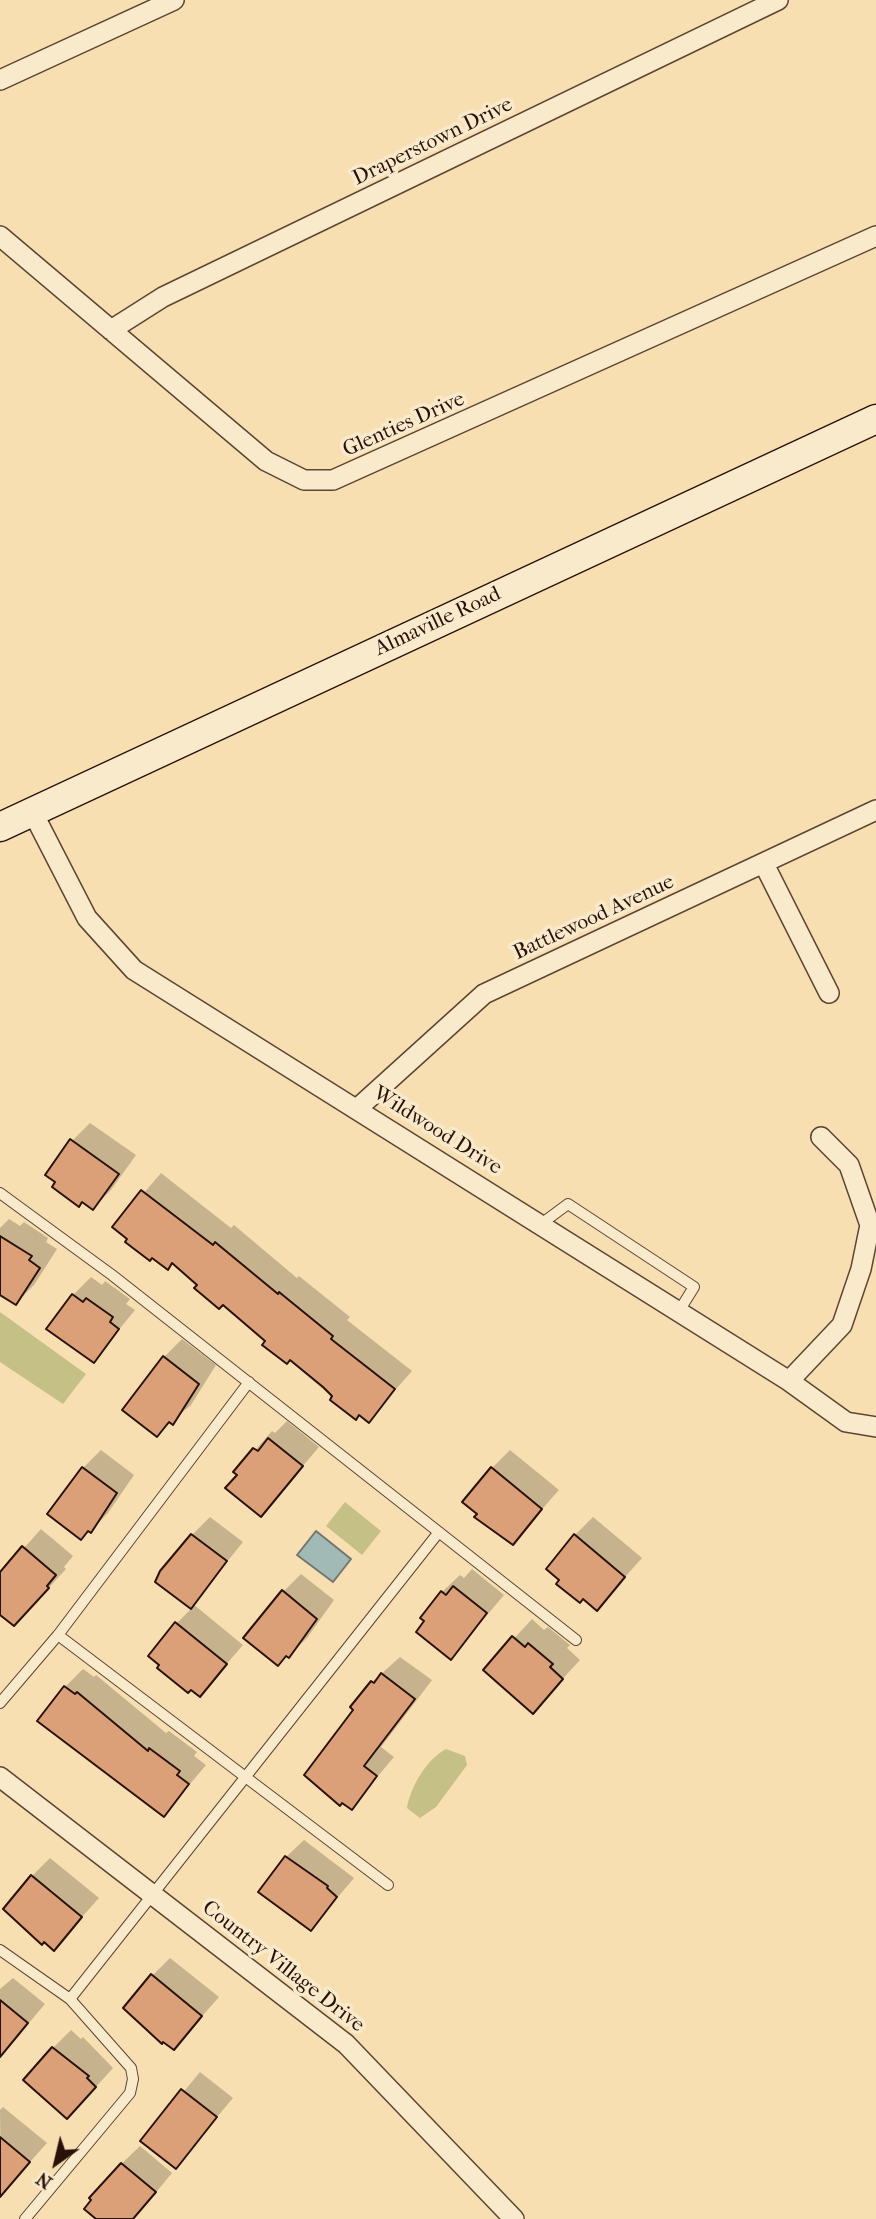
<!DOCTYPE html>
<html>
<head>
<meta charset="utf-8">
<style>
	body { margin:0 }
	#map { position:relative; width:876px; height:2219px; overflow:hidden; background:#f8dfb1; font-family:"IM FELL French Canon",serif }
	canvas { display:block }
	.north { position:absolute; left:21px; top:2128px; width:70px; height:70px; -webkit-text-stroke:5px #faeacc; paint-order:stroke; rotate:214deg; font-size:19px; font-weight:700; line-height:28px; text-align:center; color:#281208 }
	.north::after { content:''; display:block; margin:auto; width:24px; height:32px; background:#281208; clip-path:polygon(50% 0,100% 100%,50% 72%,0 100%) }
</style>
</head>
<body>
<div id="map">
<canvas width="876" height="2219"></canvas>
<div class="north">N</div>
</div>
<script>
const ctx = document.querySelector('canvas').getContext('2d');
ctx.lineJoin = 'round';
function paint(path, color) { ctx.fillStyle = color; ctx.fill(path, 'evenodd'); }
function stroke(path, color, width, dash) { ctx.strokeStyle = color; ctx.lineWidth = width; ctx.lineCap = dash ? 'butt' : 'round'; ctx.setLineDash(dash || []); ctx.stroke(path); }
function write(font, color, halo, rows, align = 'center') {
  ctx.font = font + ' "IM FELL French Canon",serif'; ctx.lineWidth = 7; ctx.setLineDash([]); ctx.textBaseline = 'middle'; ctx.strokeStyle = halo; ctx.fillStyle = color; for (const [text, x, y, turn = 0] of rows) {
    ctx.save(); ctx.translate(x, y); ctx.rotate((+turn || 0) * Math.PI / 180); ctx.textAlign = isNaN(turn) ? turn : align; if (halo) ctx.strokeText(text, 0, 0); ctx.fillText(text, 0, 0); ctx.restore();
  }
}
paint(new Path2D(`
	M0 1312 86 1374 63 1404 0 1362Z
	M345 1502 381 1531 362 1555 326 1526Z
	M446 1749 465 1756 467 1765 436 1807 420 1818 407 1808C411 1786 426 1760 446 1749Z`), '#c5c086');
const water = new Path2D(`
	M316 1531 351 1559 333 1582 297 1555Z`);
paint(water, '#a2bab6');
stroke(water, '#717770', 2);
paint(new Path2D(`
	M90 1123 136 1155 111 1190 93 1208 82 1201 72 1141Z
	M161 1173 231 1228 234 1225 297 1278 299 1276 350 1317 347 1320 412 1371 368 1421 359 1414 356 1417 173 1262 115 1227Z
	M9 1219 20 1226 24 1222 48 1238 46 1242 57 1249 34 1285 16 1303 0 1293V1228Z
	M91 1277 102 1285 105 1281 130 1299 126 1304 135 1310 93 1361 73 1295Z
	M182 1339 216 1365 191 1405 157 1434 164 1357Z
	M287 1421 319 1447 261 1515 236 1472 272 1431 275 1433Z
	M101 1450 134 1475 108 1513 91 1531 83 1468Z
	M510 1450 559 1490 513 1542 492 1468Z
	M210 1517 243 1542 193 1604 243 1645 200 1695 176 1624 192 1608 157 1581 192 1535Z
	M593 1517 642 1558 597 1608 575 1535Z
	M41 1529 73 1556 64 1567 66 1569 32 1606 0 1612V1575Z
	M472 1569 504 1595 451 1658 442 1592 460 1575 464 1578Z
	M301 1574 334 1600 307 1638 289 1656 284 1591Z
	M532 1619 544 1630 548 1627 570 1645 567 1648 580 1660 533 1711 485 1670Z
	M400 1657 432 1680 381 1747 394 1757 351 1808 343 1801 355 1709 372 1682Z
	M83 1669 94 1677 96 1675 166 1733 169 1731 197 1752 194 1756 206 1765 164 1815 65 1687Z
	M304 1840 354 1878 311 1929 286 1857Z
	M50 1858 99 1898 54 1948 32 1876Z
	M170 1958 219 1997 174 2048 152 1976Z
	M13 1978 45 2004 0 2057V1989Z
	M71 2030 81 2039 83 2037 113 2068 85 2099 53 2048Z
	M200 2072 233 2098 175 2167 143 2141Z
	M3 2107 47 2143 1 2194 0 2110Z
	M140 2146 172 2173 134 2219H98L86 2209 113 2172Z`), '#0003');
const building = new Path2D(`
	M70 1139 119 1174 93 1210 82 1202 79 1207 52 1187 55 1182 45 1175Z
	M141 1190 213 1245 215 1242 278 1294 279 1292 333 1336 331 1339 395 1389 369 1423 359 1415 356 1420 330 1400 332 1396 323 1387 290 1360 287 1364 262 1345 265 1341 223 1305 219 1309 194 1288 197 1285 172 1263 168 1270 152 1258 150 1261 125 1242 127 1239 112 1227Z
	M0 1236 32 1256 29 1260 40 1268 16 1305 0 1295Z
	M72 1294 83 1302 86 1298 113 1317 110 1322 119 1329 94 1363 46 1329Z
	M163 1356 199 1384 173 1425 169 1422 157 1437 122 1410Z
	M268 1438 303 1466 261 1517 225 1488 237 1475 233 1472 253 1448 258 1451Z
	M82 1467 117 1493 91 1533 88 1531 81 1540 47 1514Z
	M491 1467 542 1509 513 1545 474 1517 477 1514 462 1502Z
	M191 1534 227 1561 191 1609 155 1582 160 1571Z
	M574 1534 625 1577 597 1611 583 1599 580 1603 556 1584 559 1580 546 1569Z
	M22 1546 56 1575 47 1586 49 1588 14 1626 0 1615V1572Z
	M453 1586 487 1613 451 1660 416 1632 424 1621 420 1618 441 1591 446 1595Z
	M282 1590 317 1619 289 1658 286 1656 278 1666 243 1638Z
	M175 1622 227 1664 200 1697 191 1690 188 1693 157 1668 159 1665 148 1656Z
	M512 1636 525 1647 528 1643 553 1664 550 1667 563 1679 533 1714 483 1670Z
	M381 1673 415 1699 364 1766 377 1776 352 1810 342 1803 340 1806 304 1775 353 1710 350 1707 371 1681 374 1683Z
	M64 1686 75 1694 77 1692 148 1751 149 1748 180 1771 177 1775 189 1784 164 1817 37 1721Z
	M285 1856 328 1886 327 1888 337 1897 311 1931 258 1892Z
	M31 1875 82 1917 54 1951 44 1942 42 1945 3 1909Z
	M151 1974 202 2016 174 2050 163 2042 162 2044 123 2008Z
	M0 2000 28 2023 0 2057Z
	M52 2047 89 2076 87 2078 96 2087 67 2119 23 2080Z
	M181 2089 217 2117 176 2169 140 2141Z
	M0 2137 30 2162 0 2197Z
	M121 2163 156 2192 133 2219H96L84 2209 91 2200 89 2198Z`);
paint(building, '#dba078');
stroke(building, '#281208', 2);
const lane = new Path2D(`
	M0 1193 112 1275 576 1640
	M541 1224 568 1204 694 1287 679 1311
	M58 1635 388 1885
	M0 1703 58 1635 249 1382
	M0 1950 70 1999 131 2068 133 2079 130 2093 25 2219
	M70 1999 439 1532`);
const street = new Path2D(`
	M0 80 174 0
	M0 236 266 461 304 480H333L876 236
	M111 330 163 297 778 0
	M32 811 87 918 134 970 789 1381 846 1422 876 1427
	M764 864 829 993
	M358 1108 484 994 876 810
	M789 1381 842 1325 861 1269 870 1225 849 1165 821 1137
	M0 1777 346 2044 514 2219`);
const secondary = new Path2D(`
	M0 827 876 419`);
stroke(lane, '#5c4532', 12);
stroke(street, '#5c4532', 22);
stroke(secondary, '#281208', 31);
stroke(lane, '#faeacc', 10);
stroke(street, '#faeacc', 19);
stroke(secondary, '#faeacc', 28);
write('21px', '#281208', '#faeacc', [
	["Draperstown Drive",433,142,-26],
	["Glenties Drive",404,425,-24],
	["Almaville Road",438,622,-25],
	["Battlewood Avenue",594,918,-25],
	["Wildwood Drive",437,1131,32],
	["Country Village Drive",283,1967,38]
]);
</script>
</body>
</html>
